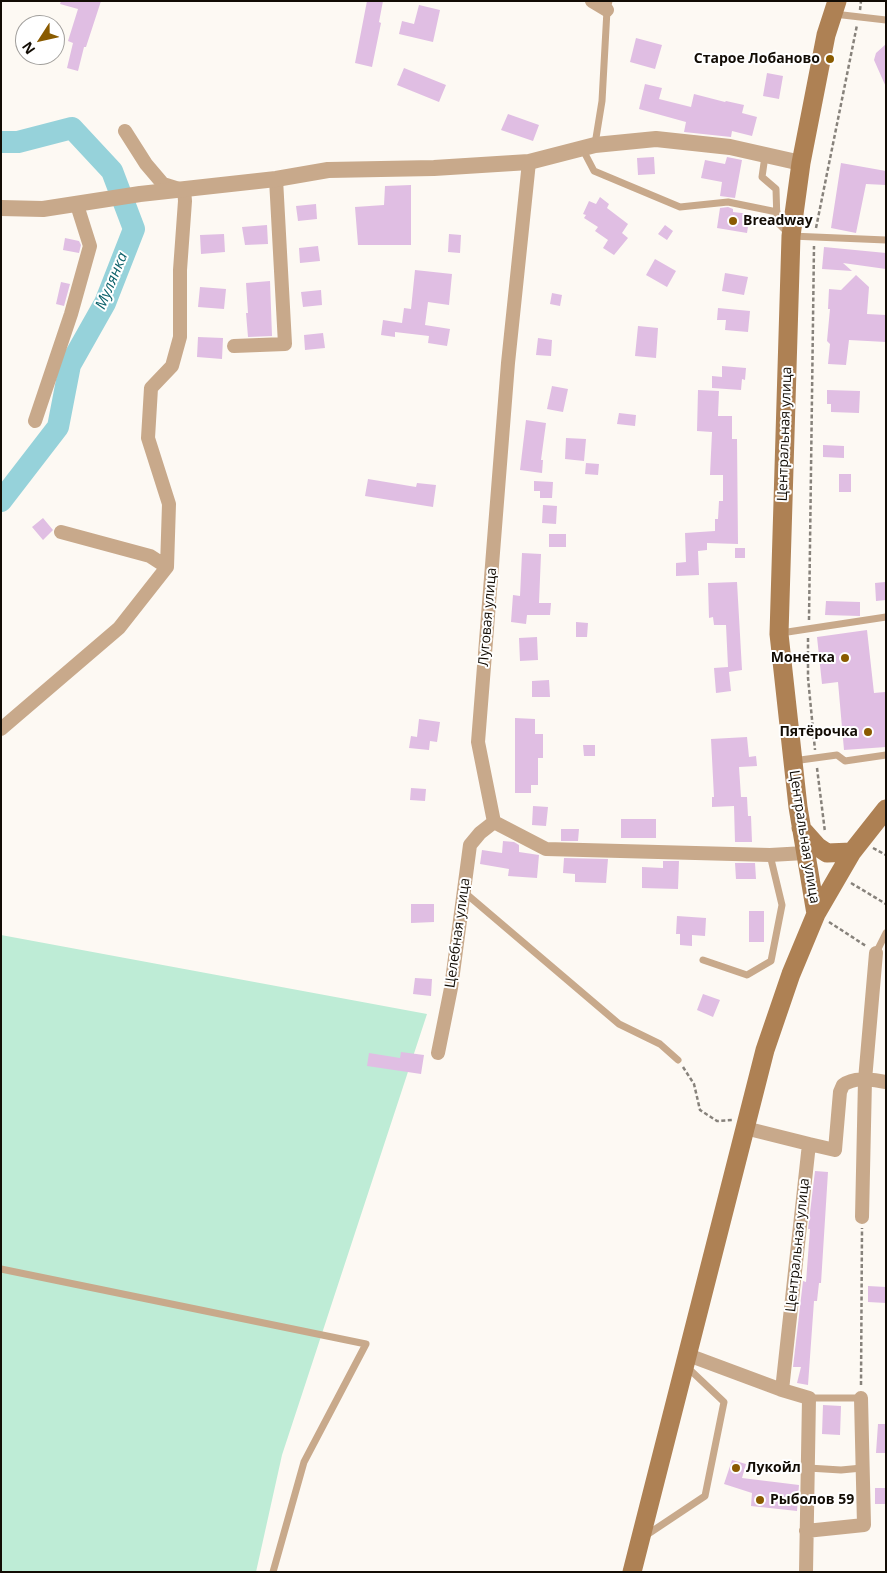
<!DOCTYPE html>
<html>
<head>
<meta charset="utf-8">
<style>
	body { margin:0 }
	#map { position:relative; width:887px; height:1573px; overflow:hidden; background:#fdf9f3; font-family:"Open Sans",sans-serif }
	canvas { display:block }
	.frame { position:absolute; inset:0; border:2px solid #120c04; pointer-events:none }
	.north { position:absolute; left:15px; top:15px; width:50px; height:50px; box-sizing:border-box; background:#fff; border:1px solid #a09e9b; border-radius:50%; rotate:235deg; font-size:14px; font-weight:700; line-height:20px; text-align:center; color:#120c04 }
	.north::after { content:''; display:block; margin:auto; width:18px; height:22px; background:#8a5b00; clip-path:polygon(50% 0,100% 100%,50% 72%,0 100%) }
</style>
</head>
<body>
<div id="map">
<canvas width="887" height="1573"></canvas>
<div class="frame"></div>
<div class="north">N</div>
</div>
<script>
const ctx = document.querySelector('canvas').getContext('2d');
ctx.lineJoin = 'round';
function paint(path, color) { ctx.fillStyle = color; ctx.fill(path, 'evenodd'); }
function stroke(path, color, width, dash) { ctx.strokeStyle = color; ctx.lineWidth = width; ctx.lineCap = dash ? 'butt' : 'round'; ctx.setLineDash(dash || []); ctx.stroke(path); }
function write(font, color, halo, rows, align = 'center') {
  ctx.font = font + ' "Open Sans",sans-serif'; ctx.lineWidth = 4; ctx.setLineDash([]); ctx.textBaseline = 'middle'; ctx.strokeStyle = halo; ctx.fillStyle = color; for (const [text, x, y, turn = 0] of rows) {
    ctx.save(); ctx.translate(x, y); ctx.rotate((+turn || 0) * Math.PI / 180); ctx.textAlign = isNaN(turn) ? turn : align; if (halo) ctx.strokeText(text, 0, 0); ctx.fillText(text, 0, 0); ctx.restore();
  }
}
paint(new Path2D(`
	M1 935 427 1014 282 1455 256 1572H1Z`), '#beecd6');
stroke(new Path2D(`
	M1 142H18L72 128 112 171 134 229 105 303 70 365 58 427 1 501`), '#96d2da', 22);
paint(new Path2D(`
	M61 1H101L86 47H84L78 71 67 68 73 43 68 41 78 9 60 4Z
	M367 1H383L379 22 381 23 372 67 355 63Z
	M419 5 440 10 433 42 399 34 402 21 414 24Z
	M636 38 662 45 655 69 630 62Z
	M886 44V87L874 60 876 53Z
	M404 68 446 85 439 102 397 85Z
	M767 73 783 76 779 99 763 96Z
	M645 84 662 88 659 99 691 107 694 94 725 102 726 101 744 105 742 113 757 117 752 136 732 131 731 137 684 132 686 122 639 109Z
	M508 114 539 125 533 141 501 130Z
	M654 157 655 174 638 175 637 158Z
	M727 157 742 160 735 198 720 196 722 182 701 178 705 160 725 164Z
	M841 163 886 171V185L866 184 856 233 831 228Z
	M411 185V245H358L355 207 384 205 385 186Z
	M600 197 609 204 607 208 628 224 622 233 628 238 614 255 603 248 608 240 595 231 598 227 584 218 586 215 583 214 589 201 596 204Z
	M316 204 317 219 298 221 296 206Z
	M728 207 733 209V212L750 214 747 233 717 228 720 208Z
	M267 225 268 244 245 245 242 227Z
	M665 225 673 231 667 240 658 234Z
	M224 234 225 252 201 254 200 235Z
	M449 234 461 235 460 253 448 252Z
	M65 238 79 241 81 245 79 253 63 250Z
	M318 246 320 261 300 263 299 248Z
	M824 247 886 253V269L843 263 852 271 822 269Z
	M655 259 676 271 667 287 646 275Z
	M415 270 452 274 449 305 428 302 425 325 450 329 447 346 428 343 429 336 395 332V337L381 335 383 320 402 323 404 308 411 309Z
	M725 273 748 277 744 295 722 291Z
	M856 275 869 287 867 314 886 315V342L849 340 846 365 828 364 830 344 827 341 830 309H828L829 289 841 290Z
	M270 281 272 336 248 337 246 313H248L246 283Z
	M61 282 70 284 64 306 56 304Z
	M200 287 226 289 224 309 198 307Z
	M321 290 322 305 303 307 301 292Z
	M552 293 562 295 560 306 550 304Z
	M718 308 750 311 748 332 725 330 726 320H717Z
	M638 326 658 328 656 358 635 356Z
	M323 333 325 348 305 350 304 335Z
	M198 337 223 338 222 359 197 357Z
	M538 338 552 340 551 356 536 355Z
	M722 366 746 368 745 380 742 379 741 390 712 388V376L722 377Z
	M552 386 568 389 563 412 547 409Z
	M698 390 719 391 718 416H732V439H737L738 544 707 543V550L698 551 699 575 676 576V563L686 562 685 533 715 531V519H718L719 501H723V475H710L712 432 697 431Z
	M827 390 860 391 859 413 831 412V404H827Z
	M619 413 636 415 635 426 617 424Z
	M526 420 546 423 541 460H543L542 473 520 470Z
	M566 438 586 439 584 461 565 459Z
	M823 445 844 446V458L823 457Z
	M586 463 599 464 598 475 585 474Z
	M839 474H851V492H839Z
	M368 479 416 487 417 483 436 485 433 507 365 496Z
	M534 481 553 482 552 498H540V491H534Z
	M543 505 557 506 556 524 542 523Z
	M43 518 53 530 43 540 32 527Z
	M549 534H566V547H549Z
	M735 548H745V558H735Z
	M522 553 541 554 539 603H551L550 615H527L526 624 511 622 513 595 520 596Z
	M737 582 742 670 729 672 731 691 716 693 714 668 728 667 726 625H714L713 617 709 618 708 583Z
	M885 582 886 600 876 601 875 583Z
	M826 601 860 602V616L825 615Z
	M576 622 588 623 587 637H576Z
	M867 630 874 693 885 692 886 747 844 750 838 682 822 684 817 637Z
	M537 637 538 660 520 661 519 638Z
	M549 680 550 697H532V681Z
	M515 718 535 719V734H543V758H538V785H531V793H515Z
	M419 719 440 722 437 742 430 741 429 750 409 748 411 736 417 737Z
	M747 737 749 757 756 756 757 766 739 767 741 797H747L748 816H751L752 842H735L734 806 712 807V797H714L711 739Z
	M583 745H595V756H584Z
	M411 788 426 789 425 801 410 800Z
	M533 806 548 807 546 826 532 825Z
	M621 819H656V838H621Z
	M561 829H579L578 841H561Z
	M503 841 514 842 519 845V852L539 855 537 878 508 876 509 869 480 864 482 850 502 853Z
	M564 858 608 859 606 883 575 882V874L563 873Z
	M663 861H679L678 889 642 888V867L663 868Z
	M735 863H755L756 879H736Z
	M411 904H434V922L411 923Z
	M749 911H764V942H749Z
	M677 916 706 918 705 936 692 935V946L680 945V934H676Z
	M415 978 432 979 431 996 413 994Z
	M703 994 720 1000 713 1017 697 1010Z
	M401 1052 424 1055 421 1074 367 1066 369 1053 400 1058Z
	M815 1171 828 1172 821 1283H819L817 1301H814L808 1385 797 1383 801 1367H793L803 1281 806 1282 810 1229H808Z
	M868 1286 886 1287V1303L868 1302Z
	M823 1405 841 1406 840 1435 822 1434Z
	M878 1424H886V1453H876Z
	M732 1460 746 1464 742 1478 799 1485 797 1511 751 1506 752 1493 724 1484Z
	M875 1488H886V1504H875Z`), '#e0bee3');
stroke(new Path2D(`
	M860 10 861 1
	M816 228 857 25
	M809 620 814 246
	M808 638V678L815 750
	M817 768 825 832
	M873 848 886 855
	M851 883 886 904
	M829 922 866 946
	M683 1067 694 1084 700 1110 717 1121 732 1120
	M861 1385 862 1228`), '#87827b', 2.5, [4, 2.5]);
stroke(new Path2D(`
	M834 14 886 20
	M595 144 602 101 607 10 609 1
	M582 148 594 171 680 207 728 202 777 212
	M765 156 762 177 776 189 777 222 791 236 886 240
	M781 633 886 617
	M793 761 837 755 845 761 886 755
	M464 892 619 1024 660 1044 678 1060
	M876 953 886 933
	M703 960 747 975 771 961 782 905 770 855
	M1 1269 366 1344 304 1462 273 1572
	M809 1398H861
	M808 1468 841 1470 862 1468
	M645 1536 705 1496 724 1402 687 1367`), '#c8a98b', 7);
stroke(new Path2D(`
	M592 1 607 10
	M125 131 146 164 163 184 179 189
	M529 162 508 363 478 742 494 822 546 849 770 855 805 853
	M234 346 285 344 276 179
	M35 421 71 314 90 246 77 205
	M61 532 150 556 167 567
	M1 729 119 628 167 567 169 504 148 438 151 388 172 366 180 337V270L185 201 184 189
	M438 1053 451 988 470 845 480 833 494 822
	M745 1128 809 1144
	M862 1217 865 1080 876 953
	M688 1355 782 1390
	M806 1531 864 1525 861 1398
	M806 1572 809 1398 782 1390 809 1144 835 1150 840 1092 843 1085C855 1076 872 1080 886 1082`), '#c8a98b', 14);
stroke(new Path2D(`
	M1 208 43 209 140 194 276 179 328 170 434 168 529 162 595 145 656 139 730 147 801 163`), '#c8a98b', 16);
stroke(new Path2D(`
	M801 828 818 847 827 853 852 852 886 809
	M816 914 798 807 779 634 791 236 801 163 826 35 837 1
	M632 1572 765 1050 791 974 816 914 852 852`), '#ae8154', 19);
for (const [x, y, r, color] of [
	[830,59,5,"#8a5b00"],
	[733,221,5,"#8a5b00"],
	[845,658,5,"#8a5b00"],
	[868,732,5,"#8a5b00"],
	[736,1468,5,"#8a5b00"],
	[760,1500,5,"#8a5b00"]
]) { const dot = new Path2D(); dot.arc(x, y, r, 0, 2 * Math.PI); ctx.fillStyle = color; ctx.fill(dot); stroke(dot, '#fff', 2); }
write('bold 14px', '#120c04', '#fff', [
	["Старое Лобаново",820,59],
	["Breadway",743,221,"left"],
	["Монетка",835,658],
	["Пятёрочка",858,732],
	["Лукойл",746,1468,"left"],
	["Рыболов 59",770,1500,"left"]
], 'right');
write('14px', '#120c04', '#fff', [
	["Центральная улица",785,434,-88],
	["Луговая улица",488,617,-85],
	["Центральная улица",804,837,81],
	["Целебная улица",458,933,-82],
	["Центральная улица",798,1245,-84]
]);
write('italic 15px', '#0d626b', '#fff', [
	["Мулянка",112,281,-67]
]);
</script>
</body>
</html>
